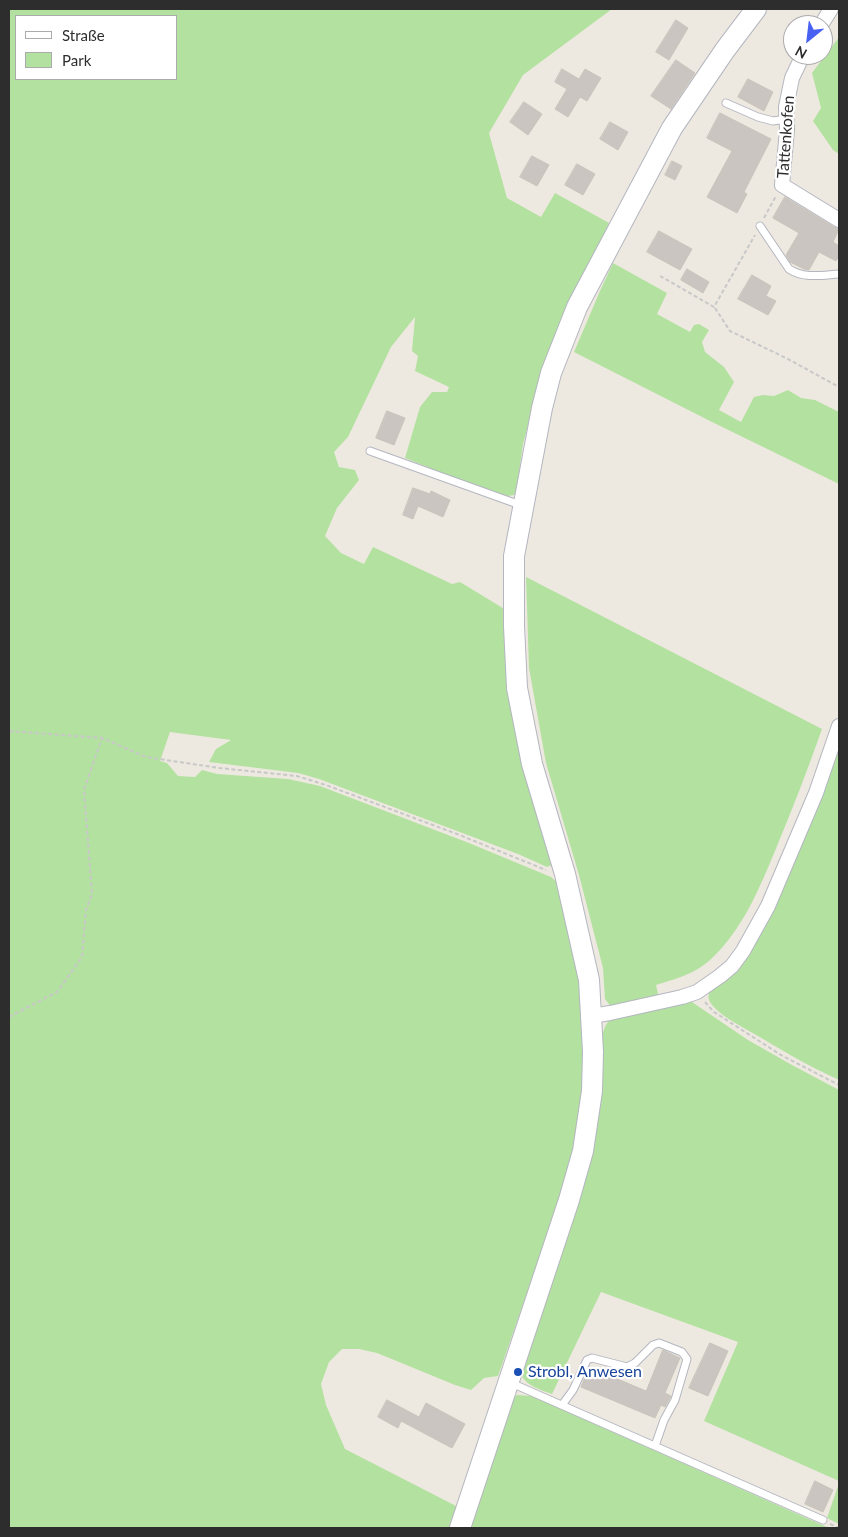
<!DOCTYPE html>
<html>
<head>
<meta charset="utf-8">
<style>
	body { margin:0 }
	#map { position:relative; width:848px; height:1537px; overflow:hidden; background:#eee9e0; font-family:Lato,sans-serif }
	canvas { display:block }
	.frame { position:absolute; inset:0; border:10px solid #2d2d2d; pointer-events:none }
	.legend { position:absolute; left:15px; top:15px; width:162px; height:65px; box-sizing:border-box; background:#fff; border:1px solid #ababab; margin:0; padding:6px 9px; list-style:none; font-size:15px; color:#2d2d2d }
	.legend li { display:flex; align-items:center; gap:10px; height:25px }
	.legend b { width:25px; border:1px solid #ababab }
	.north { position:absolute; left:783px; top:15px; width:50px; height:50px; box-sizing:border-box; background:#fff; border:1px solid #ababab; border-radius:50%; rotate:209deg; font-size:14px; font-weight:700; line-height:20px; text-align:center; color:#2d2d2d }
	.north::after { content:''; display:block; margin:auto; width:18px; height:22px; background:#4961f2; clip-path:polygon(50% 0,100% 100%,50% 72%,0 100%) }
</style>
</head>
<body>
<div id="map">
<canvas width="848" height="1537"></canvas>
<div class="frame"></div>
<ul class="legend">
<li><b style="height:6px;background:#fff"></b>Straße</li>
<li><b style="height:14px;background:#b3e1a0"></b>Park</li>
</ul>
<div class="north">N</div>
</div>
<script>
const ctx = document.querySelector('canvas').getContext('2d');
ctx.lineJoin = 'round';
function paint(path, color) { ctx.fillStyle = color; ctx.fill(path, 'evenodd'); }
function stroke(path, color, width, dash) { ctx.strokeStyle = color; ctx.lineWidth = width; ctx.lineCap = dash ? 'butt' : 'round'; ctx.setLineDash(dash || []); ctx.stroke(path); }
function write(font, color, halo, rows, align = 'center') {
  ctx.font = font + ' Lato,sans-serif'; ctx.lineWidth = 4.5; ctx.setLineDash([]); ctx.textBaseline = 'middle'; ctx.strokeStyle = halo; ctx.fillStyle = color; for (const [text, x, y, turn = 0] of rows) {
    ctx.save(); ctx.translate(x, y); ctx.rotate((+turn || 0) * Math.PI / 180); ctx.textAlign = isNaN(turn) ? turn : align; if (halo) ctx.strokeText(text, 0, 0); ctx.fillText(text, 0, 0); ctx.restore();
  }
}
paint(new Path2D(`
	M9 9H612L523 75 489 133 507 198 541 217 555 193 609 223 581 280 537 391 523 444 516 493 514 495 502 497 405 458 420 407 432 392H447L449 387 415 371 418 356 412 351 415 317 391 347 348 437 334 452 339 467 355 470 359 480 337 508 325 536 341 553 364 564 373 547 452 584 460 582 506 610 514 720 540 827 552 865 547 867 518 854 319 779 298 773 209 762 216 749 231 740 170 732 160 761 167 763 178 776 195 777 202 770 217 774 288 779 320 786 469 843 551 877 558 883 574 950 583 1001 586 1049 582 1097 571 1161 547 1235 498 1376 484 1378 471 1390 455 1385 377 1353 359 1349H342L329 1362 321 1384 326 1405 345 1449 458 1507 450 1528H9ZM16 16H176V79H16Z
	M839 37V154L833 150 813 121 821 108 812 73Z
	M613 263 667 293 657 314 690 332 694 325 699 324 709 330 702 342 705 352 724 367 734 382 719 410 741 422 754 397 763 395 774 396 788 390 801 398 815 400 839 412V484L712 422 574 352 600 291Z
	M526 577 822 729C808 769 793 807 777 846 760 887 743 930 710 960 695 974 675 979 656 985L659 998 612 1008 605 999 603 968 579 875 546 763 529 668Z
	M839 736V1080C808 1066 780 1049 751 1032 739 1025 717 1014 710 1002 707 997 709 992 712 988L737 966Z
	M689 1000 748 1040 792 1065 839 1090V1481L704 1421 738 1342 601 1292 552 1394C541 1390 526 1386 521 1374L602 1045C602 1034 603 1028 610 1019Z
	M517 1395 531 1396 541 1400 829 1528H467L513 1398Z
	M839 1483V1524L827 1518Z`), '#b3e1a0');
const building = new Path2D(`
	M676 20 688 28 669 60 656 52Z
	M676 60 695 73 671 109 651 96Z
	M562 69 579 79 585 69 601 78 587 101 580 97 568 117 555 109 567 89 555 82Z
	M748 79 773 92 764 111 738 97Z
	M524 102 542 114 528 135 510 122Z
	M720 113 771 139 744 192 747 194 737 213 707 197 732 151 707 138Z
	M610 122 628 132 618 150 600 139Z
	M532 156 549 165 537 186 520 177Z
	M672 161 682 166 675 180 665 175Z
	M577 164 595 174 583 195 565 185Z
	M785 197 834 227 839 229 833 242 839 246V256L836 261 819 252 809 270 804 269 790 262 786 255 799 233 773 218Z
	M659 231 692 249 680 270 647 252Z
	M687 269 709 282 703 293 681 280Z
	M752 275 771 286 766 296 776 301 768 315 738 299Z
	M387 411 405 418 394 445 376 438Z
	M413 488 430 494 431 491 450 500 443 517 418 506 413 519 403 515Z
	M710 1343 728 1351 708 1396 689 1388Z
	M663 1350 680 1358 665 1393 671 1396 670 1398 665 1407 661 1405 655 1418 581 1387 589 1367 646 1391Z
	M387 1400 419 1417 426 1403 465 1424 452 1448 401 1421 398 1428 378 1417Z
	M815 1481 833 1490 823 1512 805 1504Z`);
paint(building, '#cac5c0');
stroke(building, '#c9c4ba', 1);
const lane = new Path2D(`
	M726 103 758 117 773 121 786 119
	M760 226 789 269C804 279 822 275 839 274
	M370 451 523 506
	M509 1382 823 1520
	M562 1405 573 1390 587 1360 592 1358 627 1367 635 1363 653 1345 659 1343 682 1352 687 1359 675 1400 664 1420 655 1446`);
const street = new Path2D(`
	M821 25 831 9
	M803 55 792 78 786 107 787 130 782 185 839 220
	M592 1016 610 1013 682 997 697 992 720 976 732 966 743 951 768 906 816 793 839 726`);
const secondary = new Path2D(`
	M460 1528 569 1200 583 1151 592 1091 593 1052 589 980 565 874 532 764 517 688 514 626V556L542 408 551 373 577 307 672 128 725 50 756 9`);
stroke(lane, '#b4b6c0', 9);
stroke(street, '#b4b6c0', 16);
stroke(secondary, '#b4b6c0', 22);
stroke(new Path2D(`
	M764 218 776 196
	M660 276 714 307 755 235
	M715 308 730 331 788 359 839 387
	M9 731 102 738 146 757 219 768 297 776 326 785 457 834 546 870
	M705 1002 714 1012 781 1055 839 1085
	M9 1017 57 992 82 957 86 910 92 894 84 790 102 738
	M830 1524 839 1528`), '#c8c8c8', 2, [4, 2.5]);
stroke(lane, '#fff', 7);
stroke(street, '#fff', 14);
stroke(secondary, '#fff', 20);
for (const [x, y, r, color] of [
	[518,1372,5,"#1a4fb4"]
]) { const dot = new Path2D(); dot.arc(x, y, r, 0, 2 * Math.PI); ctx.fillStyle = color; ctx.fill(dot); stroke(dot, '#fff', 2); }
write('16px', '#2d2d2d', '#fff', [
	["Tattenkofen",786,137,-86]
]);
write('16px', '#164399', '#fff', [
	["Strobl, Anwesen",528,1372]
], 'left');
</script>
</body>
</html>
